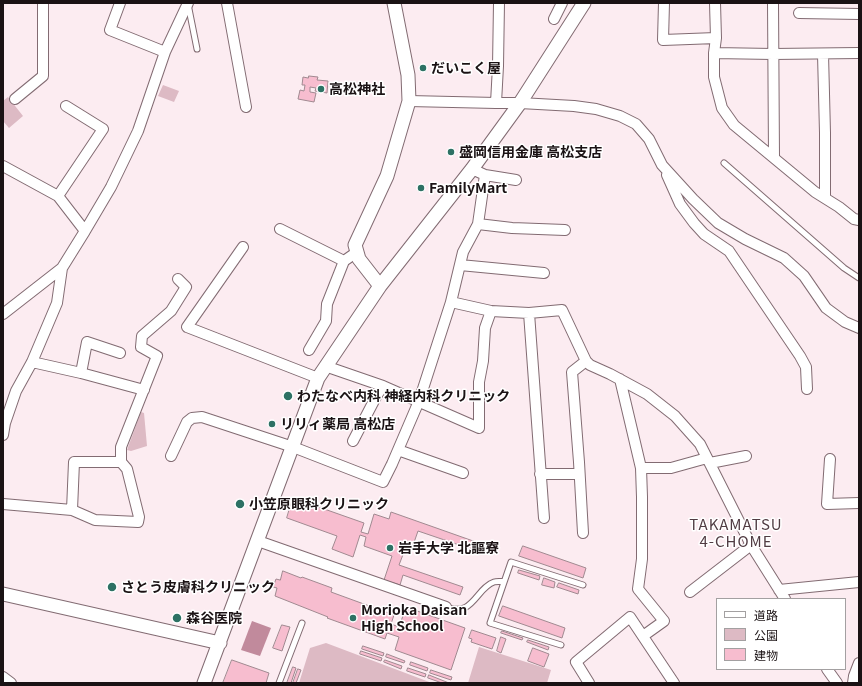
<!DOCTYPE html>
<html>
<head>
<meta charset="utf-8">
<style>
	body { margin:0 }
	#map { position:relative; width:862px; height:686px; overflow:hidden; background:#fcecf1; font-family:Georgia,"Noto Sans JP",serif }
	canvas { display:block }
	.frame { position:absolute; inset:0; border:4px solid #1a1214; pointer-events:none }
	.legend { position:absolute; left:716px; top:598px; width:130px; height:72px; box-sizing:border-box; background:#fff; border:1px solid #a3a0a1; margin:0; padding:5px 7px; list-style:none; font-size:12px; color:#1a1214 }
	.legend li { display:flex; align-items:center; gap:8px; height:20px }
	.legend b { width:20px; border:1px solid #a3a0a1 }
</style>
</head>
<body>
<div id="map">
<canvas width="862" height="686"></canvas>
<div class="frame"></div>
<ul class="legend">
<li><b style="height:5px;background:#fff"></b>道路</li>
<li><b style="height:11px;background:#ddbac4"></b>公園</li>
<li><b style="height:11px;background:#f7bdcf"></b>建物</li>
</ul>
</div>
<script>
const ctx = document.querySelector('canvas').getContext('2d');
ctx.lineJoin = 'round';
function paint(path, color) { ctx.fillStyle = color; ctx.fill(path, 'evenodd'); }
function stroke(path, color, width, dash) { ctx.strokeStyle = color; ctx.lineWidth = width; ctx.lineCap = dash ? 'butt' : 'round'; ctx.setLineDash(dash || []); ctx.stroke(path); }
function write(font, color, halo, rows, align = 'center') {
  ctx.font = font + ' Georgia,"Noto Sans JP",serif'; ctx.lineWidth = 3; ctx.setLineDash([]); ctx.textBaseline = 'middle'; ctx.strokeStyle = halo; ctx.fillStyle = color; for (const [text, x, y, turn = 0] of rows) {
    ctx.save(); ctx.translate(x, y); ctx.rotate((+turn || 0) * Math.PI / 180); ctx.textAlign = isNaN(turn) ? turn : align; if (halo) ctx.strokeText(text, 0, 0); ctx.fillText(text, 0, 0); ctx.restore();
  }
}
paint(new Path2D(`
	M163 85 179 91 174 102 158 96Z
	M8 97 23 116 9 128 3 121V101Z
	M141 412 144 413 147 446 131 451 127 450Z
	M326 643 334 646 432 683H299L310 648Z
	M479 647 551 670 547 683H468Z`), '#ddbac4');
paint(new Path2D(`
	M252 621 271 628 260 656 241 650Z`), '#c18a9c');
const building = new Path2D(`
	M309 76 318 77 317 80 328 81 327 93 315 91 316 88 310 87V92L316 93 314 102 298 99 300 90 304 91 305 85H302L303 77 308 78Z
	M293 498 364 523 361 532 368 534 374 514 389 519 391 512 476 542 474 550 418 531 410 554 404 552 399 565 463 587 460 595 403 575 400 585 384 580 392 556 364 546 366 537 360 535 353 557 332 549 337 536 287 518Z
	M523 546 586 568 583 578 519 556Z
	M519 570 540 576 539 580 518 573Z
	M283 571 301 578 302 577 332 588 331 592 394 615 391 624 399 627 406 607 465 628 451 670 395 650 399 637 387 633 385 639 327 618 328 617 275 596 277 588 273 587 276 579 280 580Z
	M544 578 555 582 554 588 542 585Z
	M559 583 579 590 578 594 557 587Z
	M503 606 565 628 562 638 499 616Z
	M282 625 290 627 282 651 273 648Z
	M472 630 496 638 492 649 471 642 472 639 469 638Z
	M502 631 523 638 522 640 501 633Z
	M501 637 506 639 501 653 497 651Z
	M528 640 549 647 548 650 527 642Z
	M363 646 384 653 383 656 362 649Z
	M533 648 549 654 544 667 528 661Z
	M361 651 382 658 381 661 360 654Z
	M387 654 405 661 404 663 386 657Z
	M232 660 269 673 266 683H223Z
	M385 660 402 666 401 669 384 662Z
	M411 662 428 668 427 671 410 665Z
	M293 667 296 668 291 683H287Z
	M408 668 426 674 425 677 407 671Z
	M298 669 301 670 296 683H293Z
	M431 670 452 677 451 680 430 673Z
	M429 675 449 683H442L428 678Z`);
paint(building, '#f7bdcf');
stroke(building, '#a08990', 1);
const service = new Path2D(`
	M188 4 197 49
	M724 163 844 268 859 278
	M446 607C473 618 476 588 494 582 497 581 501 582 504 581
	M561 645 490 623 511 562 583 585
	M279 683 302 623`);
const minor = new Path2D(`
	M120 3 110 30 165 52
	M227 3 246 107
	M664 3 663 40 716 38
	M715 3 716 38 714 53V77L722 108 734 125 815 192 839 207 854 219 859 220
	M773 3 774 157
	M799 13 859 14
	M554 19 562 3
	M714 53 773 54 859 53
	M823 54 825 133V198
	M15 99 43 76V3
	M409 101 496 103H520L574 106 596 109 620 116 636 124 649 139 662 165 693 199 718 223 745 239 784 258 804 276 826 308 845 322 859 328
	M496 103 498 66 499 3
	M3 166 58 196 85 231
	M472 169 485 175 478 224 463 252 451 302 491 311 529 313 562 310 586 361 590 365 610 374 647 394 675 416 700 444 751 545 785 599
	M485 175 516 180
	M667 175 680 204 694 223 704 234 729 251 800 356 806 367 807 389
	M58 196 103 129 66 106
	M478 224 512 228 565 230
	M280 229 344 261
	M243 247 187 327 318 378
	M460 265 544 273
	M529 313 544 518
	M3 314 62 268 85 231 111 187 138 131 165 52 188 3
	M309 350 326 321 327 304 344 261 357 252
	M32 362 81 373 87 342 120 353
	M325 366 383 386 479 428V382L483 361 485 328 491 311
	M81 373 144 390
	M620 379 641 468 642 497V559L638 589 664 621 643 636
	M3 435 5 423 16 391 32 362 57 303 62 268
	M353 441 377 395 383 386
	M398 450 463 473
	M171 456 187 422 192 418 202 417 293 447 383 482 392 464 419 401 451 302
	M830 459 827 504 859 503
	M710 463 746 456
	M641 468H671L707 458
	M540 474H579
	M3 504 72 510 95 520 138 522 139 517 127 469 121 462V447L157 356 141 347 142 336 171 311 186 287 178 279
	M72 510 74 462H121
	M583 533 579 462 572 372 586 361
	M258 541 446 607
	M779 590 859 582
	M690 592 751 545
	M827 669 837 683
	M3 677 11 683
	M589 683 576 662 630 617 674 683
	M853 683 854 676 859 663`);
const tertiary = new Path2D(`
	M380 286 359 259 355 245 387 176 409 101 408 75 394 3
	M3 594 220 643
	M204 683 318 378 380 286 472 169 520 103 584 3`);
stroke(service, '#826b72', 7);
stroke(minor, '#826b72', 12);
stroke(tertiary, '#826b72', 15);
stroke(service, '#fff', 5);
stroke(minor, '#fff', 10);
stroke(tertiary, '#fff', 13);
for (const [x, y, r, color] of [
	[423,68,4,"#2d7164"],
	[321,89,4,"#2d7164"],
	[451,152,4,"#2d7164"],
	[421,188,4,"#2d7164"],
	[288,396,5,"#2d7164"],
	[272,424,4,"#2d7164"],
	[240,504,5,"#2d7164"],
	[390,548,4,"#2d7164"],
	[112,587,5,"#2d7164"],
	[177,618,5,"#2d7164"],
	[353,618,4,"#2d7164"]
]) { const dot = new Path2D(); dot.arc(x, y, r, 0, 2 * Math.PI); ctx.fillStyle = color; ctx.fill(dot); stroke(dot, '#fff', 1.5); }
write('bold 14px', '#1a1214', '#fff', [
	["だいこく屋",431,68],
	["高松神社",329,89],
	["盛岡信用金庫 高松支店",459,152],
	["FamilyMart",429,188],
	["わたなべ内科 神経内科クリニック",297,396],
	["リリィ薬局 高松店",280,424],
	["小笠原眼科クリニック",249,504],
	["岩手大学 北謳寮",398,548],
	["さとう皮膚科クリニック",121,587],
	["Morioka Daisan",361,610],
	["High School",361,626],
	["森谷医院",186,618]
], 'left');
ctx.letterSpacing = '1px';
write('15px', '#503b42', '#fff', [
	["TAKAMATSU",736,524],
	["4-CHOME",736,541]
]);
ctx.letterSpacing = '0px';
</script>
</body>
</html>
